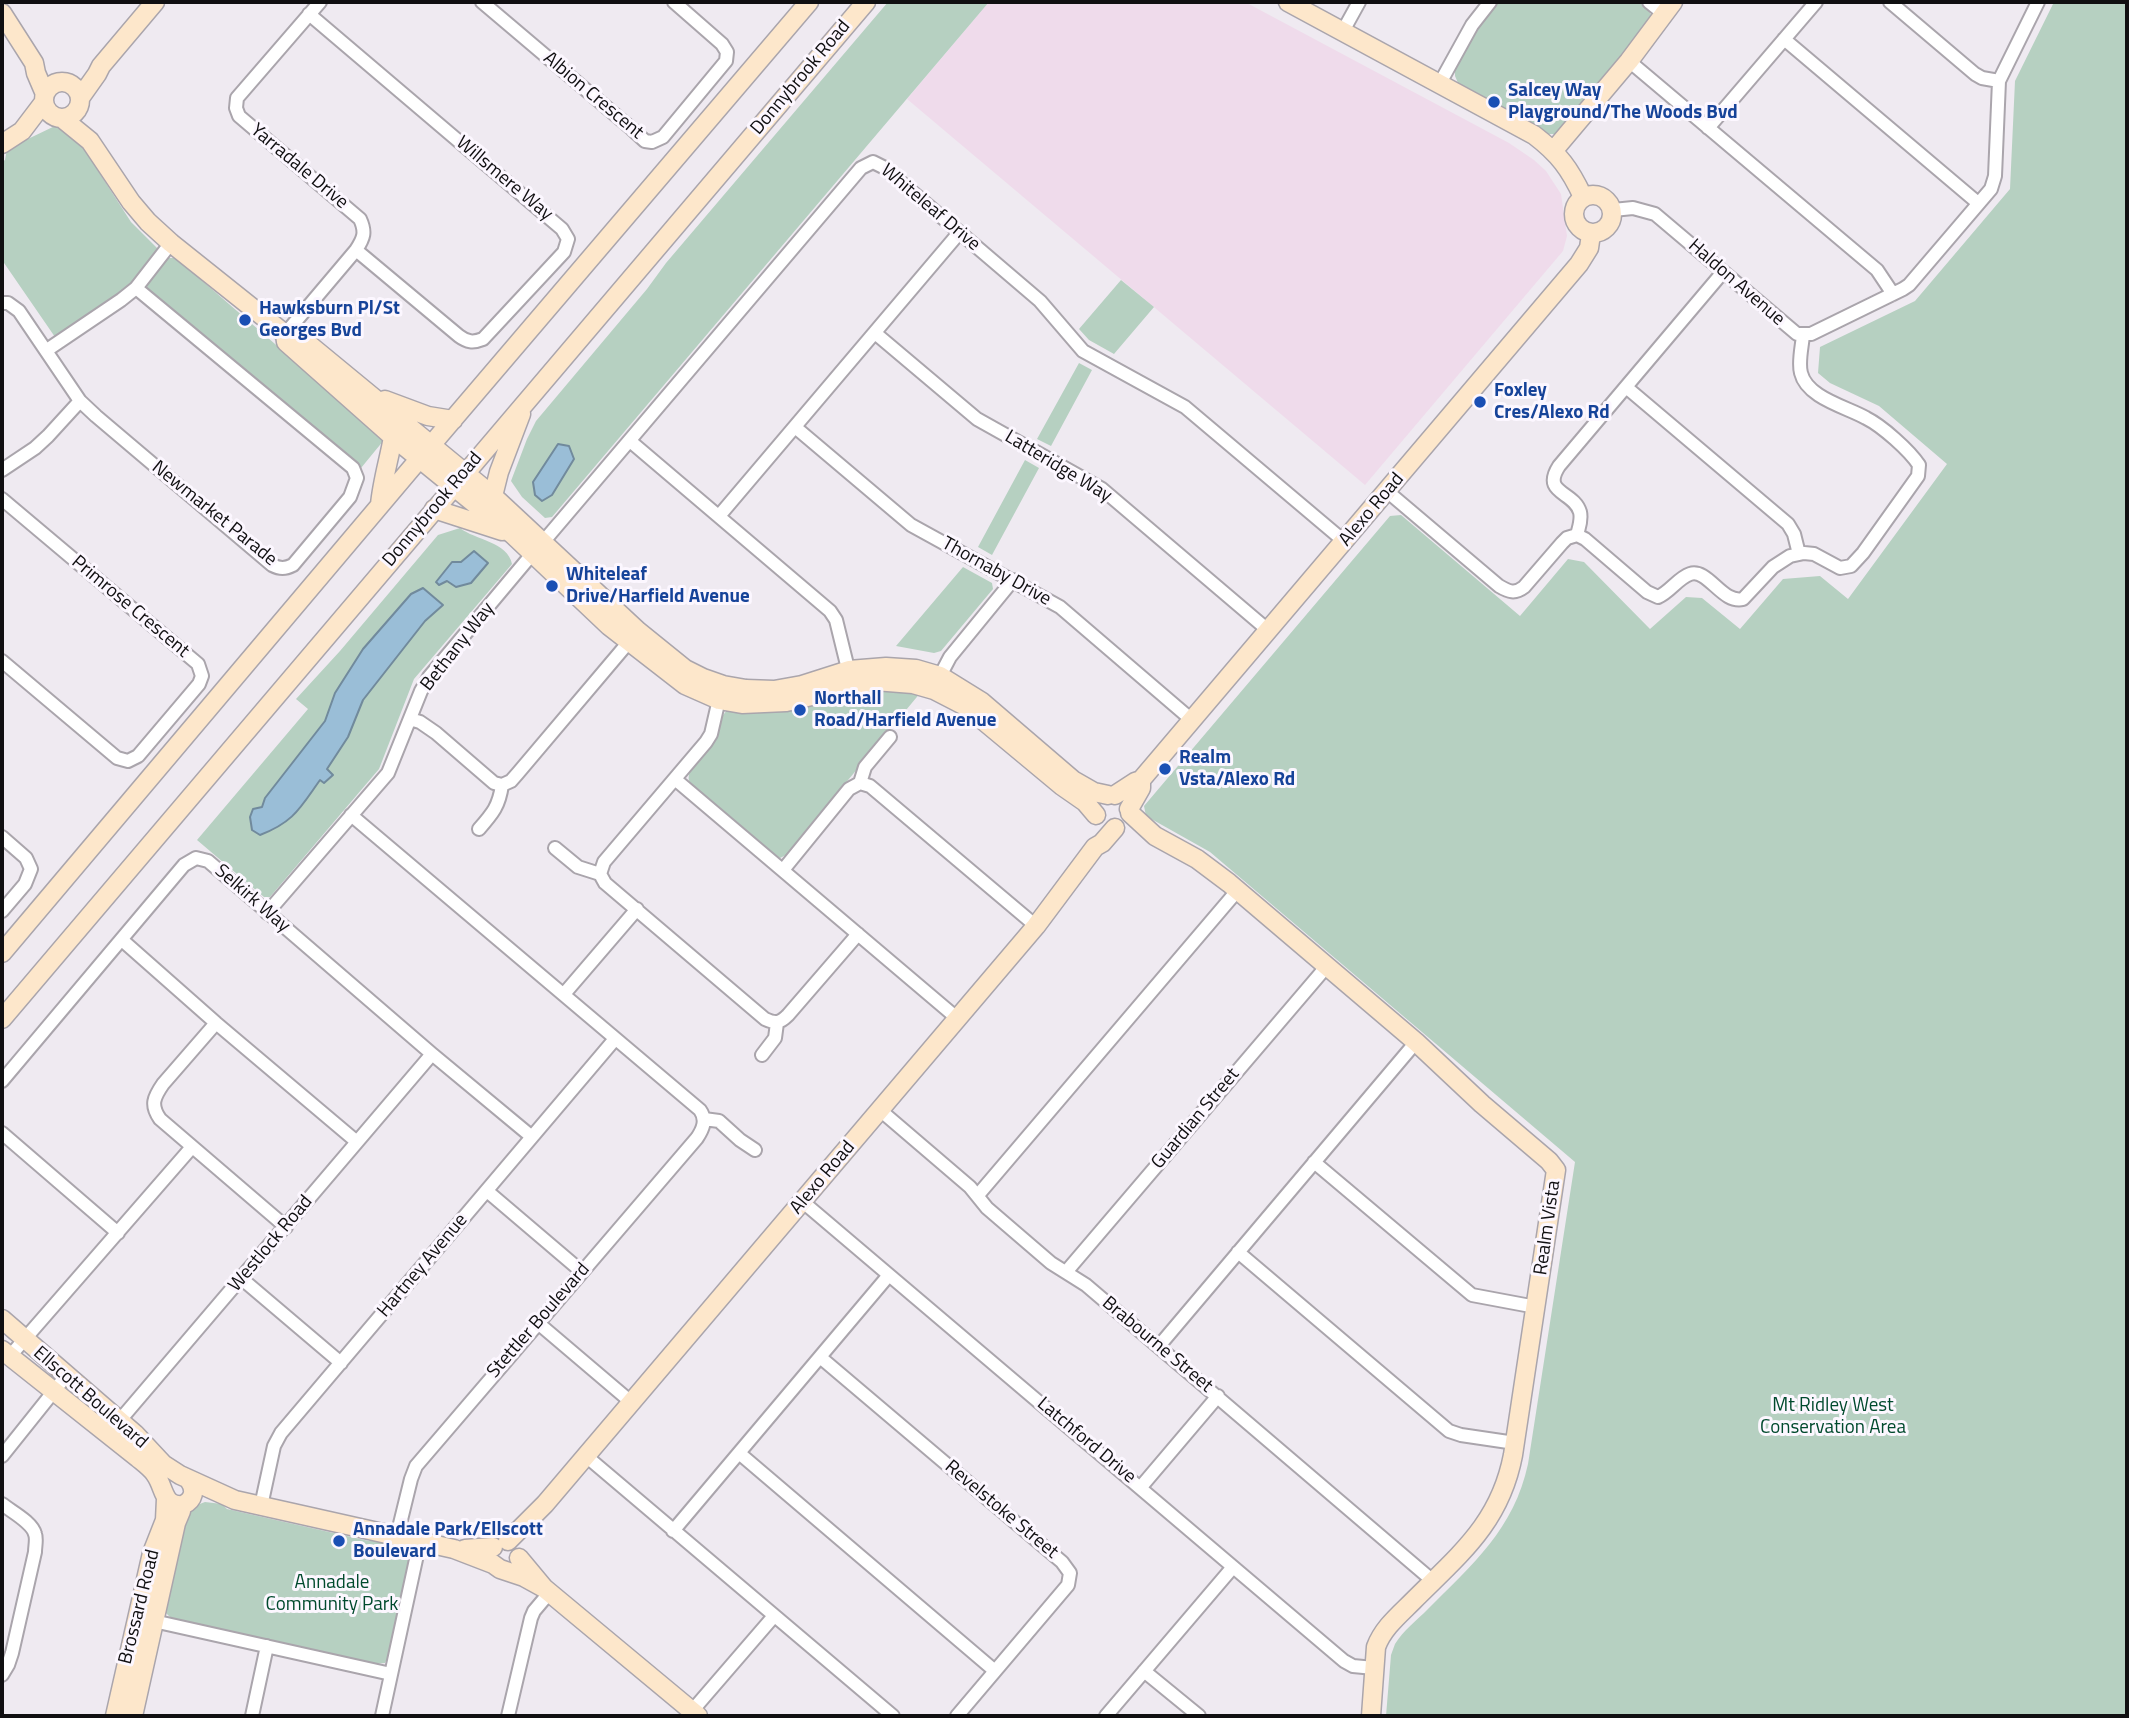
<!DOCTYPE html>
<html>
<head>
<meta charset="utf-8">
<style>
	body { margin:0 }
	#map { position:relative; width:2129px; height:1718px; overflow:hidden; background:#efeaf1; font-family:"Titillium Web",sans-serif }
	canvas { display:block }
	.frame { position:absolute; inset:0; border:4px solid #100f11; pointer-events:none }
</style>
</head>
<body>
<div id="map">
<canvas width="2129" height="1718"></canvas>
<div class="frame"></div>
</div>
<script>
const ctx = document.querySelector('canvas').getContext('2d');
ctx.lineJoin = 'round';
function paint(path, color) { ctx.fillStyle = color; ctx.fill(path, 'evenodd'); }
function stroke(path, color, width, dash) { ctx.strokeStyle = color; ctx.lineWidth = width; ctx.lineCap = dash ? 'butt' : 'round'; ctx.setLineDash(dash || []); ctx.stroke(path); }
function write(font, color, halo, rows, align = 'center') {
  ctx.font = font + ' "Titillium Web",sans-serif'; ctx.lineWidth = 6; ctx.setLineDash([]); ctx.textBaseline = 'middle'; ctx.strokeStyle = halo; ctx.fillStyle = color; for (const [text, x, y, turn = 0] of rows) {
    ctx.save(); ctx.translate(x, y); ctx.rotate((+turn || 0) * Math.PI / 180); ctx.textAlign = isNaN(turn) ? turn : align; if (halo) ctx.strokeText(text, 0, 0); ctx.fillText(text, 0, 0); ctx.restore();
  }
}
paint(new Path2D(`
	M989 2H1245L1509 143 1534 160 1546 171 1561 194 1567 236 1563 251 1365 485 907 99Z`), '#efdbeb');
paint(new Path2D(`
	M888 2H989L552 517 545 518 522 497 511 481 527 439 536 421 647 289 666 263Z
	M1498 2H1639L1648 10 1652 16 1650 23 1557 134H1548L1458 83 1455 76V68L1478 26Z
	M2054 2H2127V1716H1386L1391 1655 1395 1644C1403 1631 1417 1620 1428 1609 1473 1564 1514 1529 1528 1464L1575 1162 1210 852 1146 816 1144 806 1390 516 1401 515 1520 616 1568 559 1584 562 1650 629 1686 597 1702 598 1740 629 1783 579 1820 576 1848 599 1947 464 1879 406 1830 383 1818 373 1820 347 1915 301 2010 189 2015 81Z
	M57 125H63L75 135 131 222 159 250 129 287 55 337 2 260V162L5 160 7 149Z
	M167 258H176L381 436 384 440 361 468 148 292 146 282Z
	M1121 280 1154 307 1114 354 1089 340 1079 329Z
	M1079 363 1092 370 1051 446 1037 439Z
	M1025 460 1039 468 992 555 978 547Z
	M460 528C475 540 508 542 512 564L414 679 379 769 270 897H264L197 840 308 709 296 699 340 651 438 535Z
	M963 567 992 583 993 589 941 651 934 653 896 646Z
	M871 688 921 692 786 855 780 858 774 855 692 785C689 781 688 780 689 775 690 765 721 716 728 709Z
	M205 1502 222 1504 227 1509 369 1541 374 1538 407 1548 411 1556 390 1654 385 1663 373 1664 176 1620 170 1617 163 1610 186 1514 197 1505Z`), '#b6d0c1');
const water = new Path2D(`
	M558 444 569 446 574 459 552 495 542 501 535 495 533 482Z
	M474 551 488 563 471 583 456 587 447 581 439 585 436 582 452 562H461Z
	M423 588 443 605 425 621 363 700 348 737 327 769 333 775 324 783 320 780C300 808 294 822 260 835L252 830 250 817 253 809 262 807 265 798 325 721 335 693 363 649 411 594Z`);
paint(water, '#9abed7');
stroke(water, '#718a9c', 2);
const street = new Path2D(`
	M482 2 632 129 645 141 652 142 663 137 726 61 727 52 722 44 674 2
	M1649 2 1664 14
	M1890 2 1975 74 1982 78 1999 81
	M309 14 562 229 568 239 564 252 483 339C473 343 467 342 459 336L356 250
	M1343 31 1359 2
	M1784 39 1978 203
	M1629 61 1877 270 1893 294
	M1440 83 1472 25 1490 2
	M1708 128 1816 2
	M1613 210 1633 208 1655 214 1797 334H1811L1903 289 1909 285 1991 189 1995 176 1999 81 2038 2
	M2 303H8L19 311 80 401 96 416 272 565C280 569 285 569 293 565L350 497 357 478 353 468 136 288
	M875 333 977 419 1102 489 1269 631
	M285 334 356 250C364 238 366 232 360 219L239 116 236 108 237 98 320 2
	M47 350 121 300 136 288 171 243
	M1626 387 1788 524 1794 534 1799 554
	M795 427 911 525 1060 607 1193 721
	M630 441 830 611 836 620 850 677
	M2 470 35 448 48 436 80 401
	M1388 492 1499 586C1509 592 1515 594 1524 587L1562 543 1567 538 1577 535 1585 539 1647 592 1658 597C1670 592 1678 578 1690 574 1708 568 1722 604 1743 599L1773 567 1790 556 1804 553 1814 554 1840 568 1851 566 1863 553 1918 476 1919 465C1909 450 1882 426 1866 418 1847 407 1807 398 1801 373 1798 362 1802 347 1803 335
	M2 499 198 664 202 676 199 684 138 756 128 761 117 758 2 661
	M719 516 959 233
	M1577 535C1579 527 1582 520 1580 512 1574 491 1541 494 1559 466L1723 272
	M544 541 861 168 873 162 883 167 1040 301 1083 351 1185 407 1345 542
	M940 676 950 657 1013 580
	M410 719 420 722 436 733 494 783 502 785
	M676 780 958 1019
	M860 783 870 786 1036 926
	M351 815 700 1110C707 1120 703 1129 697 1138L416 1466 411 1479 397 1536
	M479 829C493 813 499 806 502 785L511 781 518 773 633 637
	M2 837 26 858 31 869 25 884 2 911
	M555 848 578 867 600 874 605 883 765 1019C776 1024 780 1023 788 1015L858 934
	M783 870 849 789 860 783 865 767 890 737
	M600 874 604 862 706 742 711 734 720 695
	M267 913 388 773 421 691 429 677 533 553
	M122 940 216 1023 357 1142
	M564 994 637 909
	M216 1023 163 1084C154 1097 150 1105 160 1119L286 1227
	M762 1055 775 1038 777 1023
	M2 1081 184 865 196 858 208 861 215 867 432 1054 532 1137
	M880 1110 970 1187 987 1208 1051 1263 1086 1285 1433 1581
	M704 1119 719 1121 740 1140 755 1150
	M2 1133 118 1233
	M1314 1162 1472 1295 1536 1307
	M487 1191 581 1271
	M978 1195 1237 891
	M803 1202 1344 1661 1353 1666 1374 1668
	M1238 1252 1449 1431 1461 1435 1515 1443
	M1066 1272 1327 966
	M242 1279 341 1363
	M538 1323 631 1402
	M1159 1346 1416 1042
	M10 1356 192 1147
	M820 1357 1062 1562 1070 1573 1068 1585 957 1716
	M109 1433 432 1054
	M739 1453 995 1671
	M2 1456 66 1376
	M586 1456 893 1716
	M1140 1488 1218 1396
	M2 1504C12 1512 32 1522 35 1534 37 1539 35 1546 35 1552L12 1653 8 1665 2 1675
	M261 1506 274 1446 281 1433 615 1039
	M673 1531 889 1275
	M149 1620 391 1674
	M1144 1671 1199 1716
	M692 1711 774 1616
	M252 1716 267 1646
	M382 1716 420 1541
	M508 1716 531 1618 534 1611 550 1592
	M1106 1716 1233 1567`);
const secondary = new Path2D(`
	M1288 2 1534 135C1559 154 1570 169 1583 197
	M2 13 34 63 36 73 45 94
	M44 100a18 18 0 1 1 36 0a18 18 0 1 1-36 0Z
	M80 98 97 74 101 66 155 2
	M63 119 90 141 131 202 148 222 171 243 285 334 286 342 393 437 512 534 609 626 685 685 719 700 742 704 786 702 875 681 913 684 934 690 967 707 1062 786 1085 802 1096 815
	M2 144 22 131 44 102
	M1554 150 1629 61 1673 2
	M1574 214a19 19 0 1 1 38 0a19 19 0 1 1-38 0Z
	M285 334 295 333 493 496 638 631 685 669 703 678 723 685 746 689 774 690 802 685 849 670 886 667 916 669 940 676 982 702 1073 780 1094 792 1108 795
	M385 400 428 416 453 420
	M493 496 499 472 521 414
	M380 505C382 482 389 460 393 437
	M434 509 502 531
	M1115 795 1135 782 1141 780
	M1129 809 1141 788V780L1579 264 1589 248 1591 234
	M1130 813 1155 836 1197 859 1229 883 1416 1042 1482 1104 1549 1161 1556 1170 1513 1455C1500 1523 1460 1554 1413 1601 1399 1615 1383 1628 1376 1647L1371 1716
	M2 953 409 471 809 2
	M2 1019 866 2
	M2 1319 135 1434 163 1464 180 1475 235 1500 454 1549 493 1564 500 1569 524 1577 544 1588
	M2 1350 138 1458C144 1463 151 1468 155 1474 165 1487 162 1507 183 1505 194 1500 196 1490 189 1480
	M508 1541 545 1504 1036 926 1095 847 1102 843 1115 828
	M465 1549 493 1547
	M519 1558 544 1588 698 1716
	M115 1716 152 1553 165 1520 166 1499
	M133 1716 176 1523 181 1511`);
stroke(street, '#aaa5ac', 16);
stroke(secondary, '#aaa5ac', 21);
stroke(street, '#fff', 12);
stroke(secondary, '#fde7cb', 18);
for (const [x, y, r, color] of [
	[1494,102,7,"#1a4fb4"],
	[245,320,7,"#1a4fb4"],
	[1480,402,7,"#1a4fb4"],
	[552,586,7,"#1a4fb4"],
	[800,710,7,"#1a4fb4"],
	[1165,769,7,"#1a4fb4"],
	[339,1541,7,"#1a4fb4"]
]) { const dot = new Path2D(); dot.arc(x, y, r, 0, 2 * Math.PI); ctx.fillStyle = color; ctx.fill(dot); stroke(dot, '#fcf7ff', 2.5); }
write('19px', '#100f11', '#fcf7ff', [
	["Donnybrook Road",801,78,-50],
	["Albion Crescent",593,96,40],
	["Yarradale Drive",299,167,40],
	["Willsmere Way",504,179,40],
	["Whiteleaf Drive",930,208,40],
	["Haldon Avenue",1736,283,41],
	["Latteridge Way",1058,467,31],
	["Donnybrook Road",433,510,-50],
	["Alexo Road",1372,510,-50],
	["Newmarket Parade",214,514,39],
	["Thornaby Drive",996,572,29],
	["Primrose Crescent",130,607,40],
	["Bethany Way",458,647,-52],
	["Selkirk Way",252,899,41],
	["Guardian Street",1196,1119,-50],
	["Alexo Road",823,1178,-50],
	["Realm Vista",1548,1228,-82],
	["Westlock Road",271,1244,-50],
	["Hartney Avenue",423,1266,-50],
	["Stettler Boulevard",539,1321,-49],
	["Brabourne Street",1157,1345,40],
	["Ellscott Boulevard",90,1398,41],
	["Latchford Drive",1086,1441,40],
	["Revelstoke Street",1001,1510,40],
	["Brossard Road",140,1607,-76]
]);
write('bold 19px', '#164399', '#fcf7ff', [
	["Salcey Way",1508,91],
	["Playground/The Woods Bvd",1508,113],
	["Hawksburn Pl/St",259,309],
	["Georges Bvd",259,331],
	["Foxley",1494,391],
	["Cres/Alexo Rd",1494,413],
	["Whiteleaf",566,575],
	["Drive/Harfield Avenue",566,597],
	["Northall",814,699],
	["Road/Harfield Avenue",814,721],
	["Realm",1179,758],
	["Vsta/Alexo Rd",1179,780],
	["Annadale Park/Ellscott",353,1530],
	["Boulevard",353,1552]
], 'left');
write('19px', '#004a2d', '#fcf7ff', [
	["Mt Ridley West",1833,1406],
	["Conservation Area",1833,1428],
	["Annadale",332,1583],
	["Community Park",332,1605]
]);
</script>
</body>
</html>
